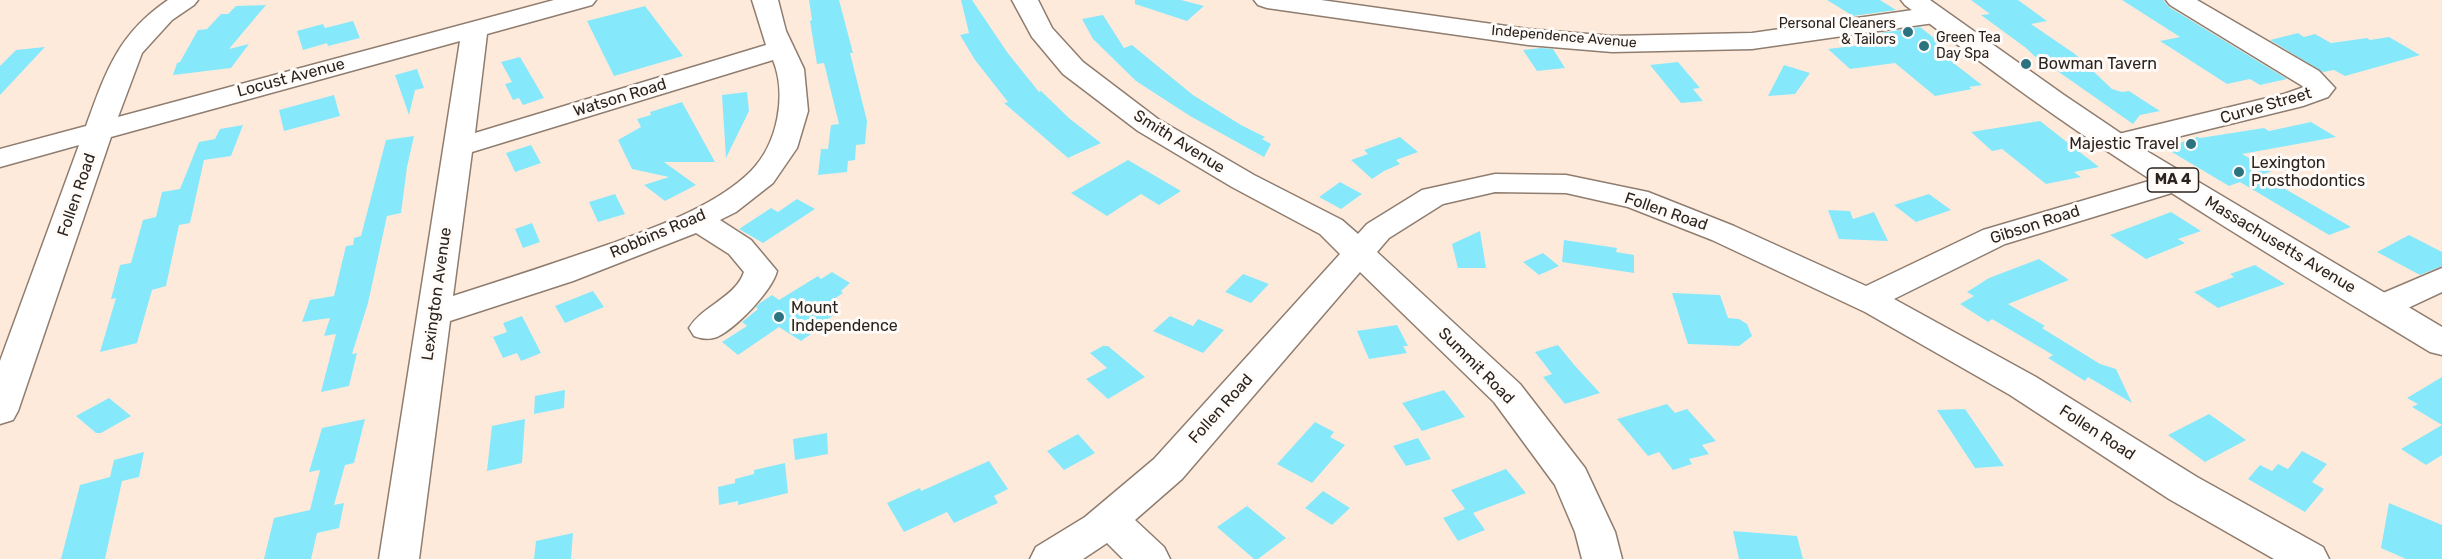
<!DOCTYPE html>
<html>
<head>
<meta charset="utf-8">
<style>
	body { margin:0 }
	canvas { display:block; background:#feeadb }
</style>
</head>
<body>
<canvas width="2442" height="559"></canvas>
<script>
const ctx = document.querySelector('canvas').getContext('2d');
ctx.lineJoin = 'round';
function paint(path, color) { ctx.fillStyle = color; ctx.fill(path, 'evenodd'); }
function stroke(path, color, width, dash) { ctx.strokeStyle = color; ctx.lineWidth = width; ctx.lineCap = dash ? 'butt' : 'round'; ctx.setLineDash(dash || []); ctx.stroke(path); }
function write(font, color, halo, rows, align = 'center') {
  ctx.font = font + ' Rubik,sans-serif'; ctx.lineWidth = 6; ctx.setLineDash([]); ctx.textBaseline = 'middle'; ctx.strokeStyle = halo; ctx.fillStyle = color; for (const [text, x, y, turn = 0] of rows) {
    ctx.save(); ctx.translate(x, y); ctx.rotate((+turn || 0) * Math.PI / 180); ctx.textAlign = isNaN(turn) ? turn : align; if (halo) ctx.strokeText(text, 0, 0); ctx.fillText(text, 0, 0); ctx.restore();
  }
}
paint(new Path2D(`
	M809 0H839L853 53H850L867 121 865 144 856 145 855 160 848 161 847 172 818 175 821 149H828L831 125 839 124 824 63 817 64 810 21 812 20Z
	M961 0H972L1007 52 1039 92 1041 91 1070 119 1101 143 1068 158 1004 103 1008 102 975 60 960 35 969 33Z
	M1135 0H1181L1204 6 1187 21 1135 4Z
	M1827 0H1880L1896 10 1853 16Z
	M1971 0H2018L2047 21 2031 24 2075 54 2112 89 2122 92 2129 91 2160 111 2140 115 2133 124 2056 70H2049L2026 48 1981 15 1990 14Z
	M2122 0H2163L2169 7 2287 79 2260 85 2250 79 2227 84 2160 41 2180 37Z
	M266 5 229 49 249 44 231 68 173 75 177 63 180 62 198 30 207 29 221 14H228L236 6Z
	M645 6 683 56 614 76 587 21Z
	M1103 15 1124 48 1132 45 1193 95 1241 125 1265 137 1262 139 1271 144 1264 157 1190 116 1136 81 1093 39 1082 19Z
	M353 21 360 38 328 46 327 43 303 50 297 31 323 24 325 28Z
	M1920 27 1957 56 1947 58 1982 85 1969 87 1972 89 1935 96 1895 63 1850 69 1828 49 1893 41 1880 33Z
	M2298 33 2304 37 2315 34 2331 43 2367 38 2370 40 2389 37 2420 55 2345 76 2334 70 2323 72 2270 40Z
	M45 47 0 95V66L16 50Z
	M1541 48 1553 49 1565 68 1537 71 1523 50Z
	M520 57 544 98 523 105 519 98 513 100 505 84 512 82 501 62Z
	M1678 62 1700 88 1693 89 1703 101 1681 103 1650 65Z
	M1784 65 1810 73 1795 94 1768 96Z
	M417 69 424 88 415 90 409 115 395 75Z
	M747 92 749 111 726 158 722 95Z
	M334 95 340 116 284 131 279 110Z
	M682 102 715 162H664L696 185 665 201 644 185 669 177 632 169 618 140 641 127 637 119 651 115 650 112Z
	M2040 121 2099 167 2074 172 2081 177 2046 184 2002 149 1992 151 1971 132Z
	M2311 122 2336 137 2242 154 2272 171 2261 175 2351 227 2329 235 2240 182 2229 186 2165 148 2197 137 2200 138 2264 128 2269 131Z
	M243 125 231 156 204 160 190 223 179 225 166 286 152 290 137 343 100 352 116 298 111 299 120 265 131 263 143 220 156 217 162 192 180 189 199 142 215 139 220 129Z
	M414 136 407 167 401 213 387 216 368 303 352 354 357 353 349 386 321 392 336 334 324 336 330 318 302 322 310 300 334 296 346 246 353 245 354 238 361 236 386 140Z
	M1400 137 1418 152 1396 160 1400 164 1384 171 1372 179 1351 160 1368 154 1364 150Z
	M531 145 541 163 515 172 506 153Z
	M1128 160 1181 191 1159 205 1141 194 1107 216 1071 193Z
	M1340 182 1362 194 1341 209 1319 197Z
	M615 194 625 214 598 222 589 202Z
	M1929 194 1951 210 1916 222 1894 205Z
	M797 199 815 209 763 243 739 229 771 208 778 212Z
	M1828 210 1850 211 1853 219 1874 212 1888 241 1839 239Z
	M2171 212 2201 231 2178 239 2185 243 2146 259 2110 235Z
	M532 223 540 242 523 248 515 229Z
	M1480 231 1486 268H1458L1452 244Z
	M2409 235 2442 252V266L2420 275 2377 252Z
	M1564 240 1617 248 1616 252 1634 255V273L1562 262Z
	M1543 253 1559 266 1539 275 1523 262Z
	M2039 259 2069 280 2008 304 2045 326 2042 328 2100 364 2116 369 2132 403 2088 377 2085 381 2048 358 2053 355 1992 319 1988 322 1960 304 1974 296 1967 292 1989 278Z
	M2255 265 2285 284 2218 308 2194 292 2234 277 2230 274Z
	M832 272 850 283 841 291 843 293 825 305 837 313 828 319 830 321 801 341 779 327 738 355 722 342 747 326 742 322 758 309 756 307 760 303 772 295 779 300 818 276 821 279Z
	M1243 274 1269 284 1251 303 1225 292Z
	M593 291 604 307 565 323 555 306Z
	M1672 293 1720 295 1728 318 1739 319 1747 324 1752 336 1739 346 1688 344Z
	M522 316 541 353 521 361 517 353 503 358 493 337 507 332 503 323Z
	M1170 316 1193 326 1198 319 1224 330 1203 353 1153 331Z
	M1397 325 1408 346H1403L1407 353 1369 359 1357 331Z
	M1558 345 1576 367 1600 393 1565 404 1543 377 1552 374 1535 352Z
	M1103 346H1108L1145 377 1108 399 1086 379 1107 368 1090 353Z
	M2442 377V455L2426 465 2401 449 2442 425 2412 407 2418 404 2407 398Z
	M565 390 564 408 534 414 535 396Z
	M1444 390 1465 417 1422 431 1402 403Z
	M109 398 131 416 101 433H96L76 416Z
	M1667 404 1675 413 1687 409 1716 441 1702 445 1709 454 1689 459 1692 464 1673 470 1659 452 1648 456 1617 419Z
	M1965 409 2004 466 1975 468 1937 410Z
	M2209 414 2246 440 2205 462 2168 435Z
	M365 419 354 463 345 465 334 505 344 503 339 528 317 533 311 559H264L274 518 310 510 320 470 309 472 322 428Z
	M525 419 522 463 487 471 492 426Z
	M1315 422 1334 432 1330 437 1345 445 1312 483 1277 464Z
	M827 433 828 454 795 460 793 439Z
	M1078 434 1095 453 1064 470 1047 451Z
	M1418 438 1431 459 1406 466 1393 446Z
	M2302 451 2327 464 2312 482 2324 489 2305 512 2248 479 2260 465 2272 471 2278 464 2288 469Z
	M144 452 139 477 122 481 105 559H61L80 485 110 477 114 460Z
	M989 461 1008 489 994 496 998 503 954 523 947 512 904 532 887 503 920 488 921 491Z
	M785 463 788 493 738 505V501L719 505 718 487 735 483V479L754 474V470Z
	M1506 469 1526 493 1473 513 1485 530 1458 541 1443 518 1465 509 1451 490Z
	M1323 491 1350 508 1332 525 1305 508Z
	M2389 503 2442 525V559H2406L2381 548Z
	M1247 506 1286 538 1258 559H1254L1217 527Z
	M1733 531 1797 536 1803 559H1739Z
	M573 533 571 559H534L536 541Z`), '#86e8fb');
const minor = new Path2D(`
	M168 0H198L194 5 172 20 142 53 118 117 554 0H596L592 5 487 34 475 133 766 45 752 0H778L786 31 804 69 808 111 797 148 773 183 736 212 720 220 751 240 777 271C772 291 736 328 717 337 709 340 702 339 694 336L689 328C702 306 736 297 744 272L729 254 696 233 573 281 450 321 419 559H379L460 41 111 137 18 411 13 420 0 424V361L79 145 0 167V149L86 126C106 71 118 34 168 0ZM773 60C787 94 778 144 751 171 716 206 656 227 610 244 558 262 506 279 453 296L472 152Z
	M1012 0H1038L1052 28 1083 62 1158 119 1254 175 1342 220 1358 234 1367 224 1422 190 1495 174 1566 175 1648 192 1734 226 1866 286 1983 230 2166 176 2177 173 2188 176 2192 182 2188 188 2005 244 1894 299 2036 377 2197 477 2323 547 2329 559H2274L2169 499 2010 395 1865 312 1712 240 1628 207 1566 193 1495 192 1443 204 1389 238 1377 252 1520 384 1585 468 1615 532 1622 559H1582L1575 532 1555 485 1494 402 1360 272 1182 479 1135 520 1164 547 1170 559H1123L1107 543 1083 559H1030L1036 547 1085 517 1154 459 1340 254 1320 234 1232 187 1138 131 1063 74 1032 37Z
	M1254 0H1321L1528 29 1612 36 1752 33 1934 7 1943 10 1947 15 1943 20 1934 23 1752 49 1612 52 1528 45 1267 8 1258 5Z
	M2166 0H2197L2319 71 2335 88 2328 97 2303 106 2116 152 2106 149 2101 143 2106 137 2284 94 2304 87 2170 5Z
	M2442 268V292L2393 315 2381 318 2369 315 2364 307 2369 299Z`);
const major = new Path2D(`
	M1901 0H1930L2064 95 2150 153 2442 327V355L2430 352C2319 285 2208 218 2101 147 2034 102 1969 54 1905 5Z`);
stroke(minor, '#8f7d6f', 3);
stroke(major, '#8f7d6f', 3);
paint(minor, '#fff');
paint(major, '#fff');
for (const [x, y, r, color] of [
	[1908,32,6,"#2c737f"],
	[1924,46,6,"#2c737f"],
	[2026,64,6,"#2c737f"],
	[2191,144,6,"#2c737f"],
	[2239,172,6,"#2c737f"],
	[779,317,6,"#2c737f"]
]) { const dot = new Path2D(); dot.arc(x, y, r, 0, 2 * Math.PI); ctx.fillStyle = color; ctx.fill(dot); stroke(dot, '#fffbf8', 2); }
write('14px', '#2b231e', '#fffbf8', [
	["Personal Cleaners",1896,24],
	["& Tailors",1896,40],
	["Green Tea",1936,38,"left"],
	["Day Spa",1936,54,"left"]
], 'right');
write('14px', '#2b231e', '#fffbf8', [
	["Independence Avenue",1564,37,5]
]);
for (const [x, y, w] of [
	[2173,180,51]
]) { const box = new Path2D(); box.roundRect(x - w / 2, y - 12, w, 24, 4.5); ctx.fillStyle = '#fffbf8'; ctx.fill(box); stroke(box, '#2b231e', 1.5); }
write('bold 15px', '#2b231e', null, [
	["MA 4",2173,180]
]);
write('16px', '#2b231e', '#fffbf8', [
	["Bowman Tavern",2038,64],
	["Majestic Travel",2179,144,"right"],
	["Lexington",2251,163],
	["Prosthodontics",2251,181],
	["Mount",791,308],
	["Independence",791,326]
], 'left');
write('16px', '#2b231e', '#fffbf8', [
	["Locust Avenue",291,78,-15],
	["Watson Road",620,98,-17],
	["Curve Street",2266,106,-16],
	["Smith Avenue",1179,142,32],
	["Follen Road",77,195,-71],
	["Follen Road",1666,212,19],
	["Gibson Road",2035,225,-18],
	["Robbins Road",658,234,-23],
	["Massachusetts Avenue",2280,245,31],
	["Lexington Avenue",437,294,-82],
	["Summit Road",1476,366,45],
	["Follen Road",1221,409,-48],
	["Follen Road",2097,433,33]
]);
</script>
</body>
</html>
